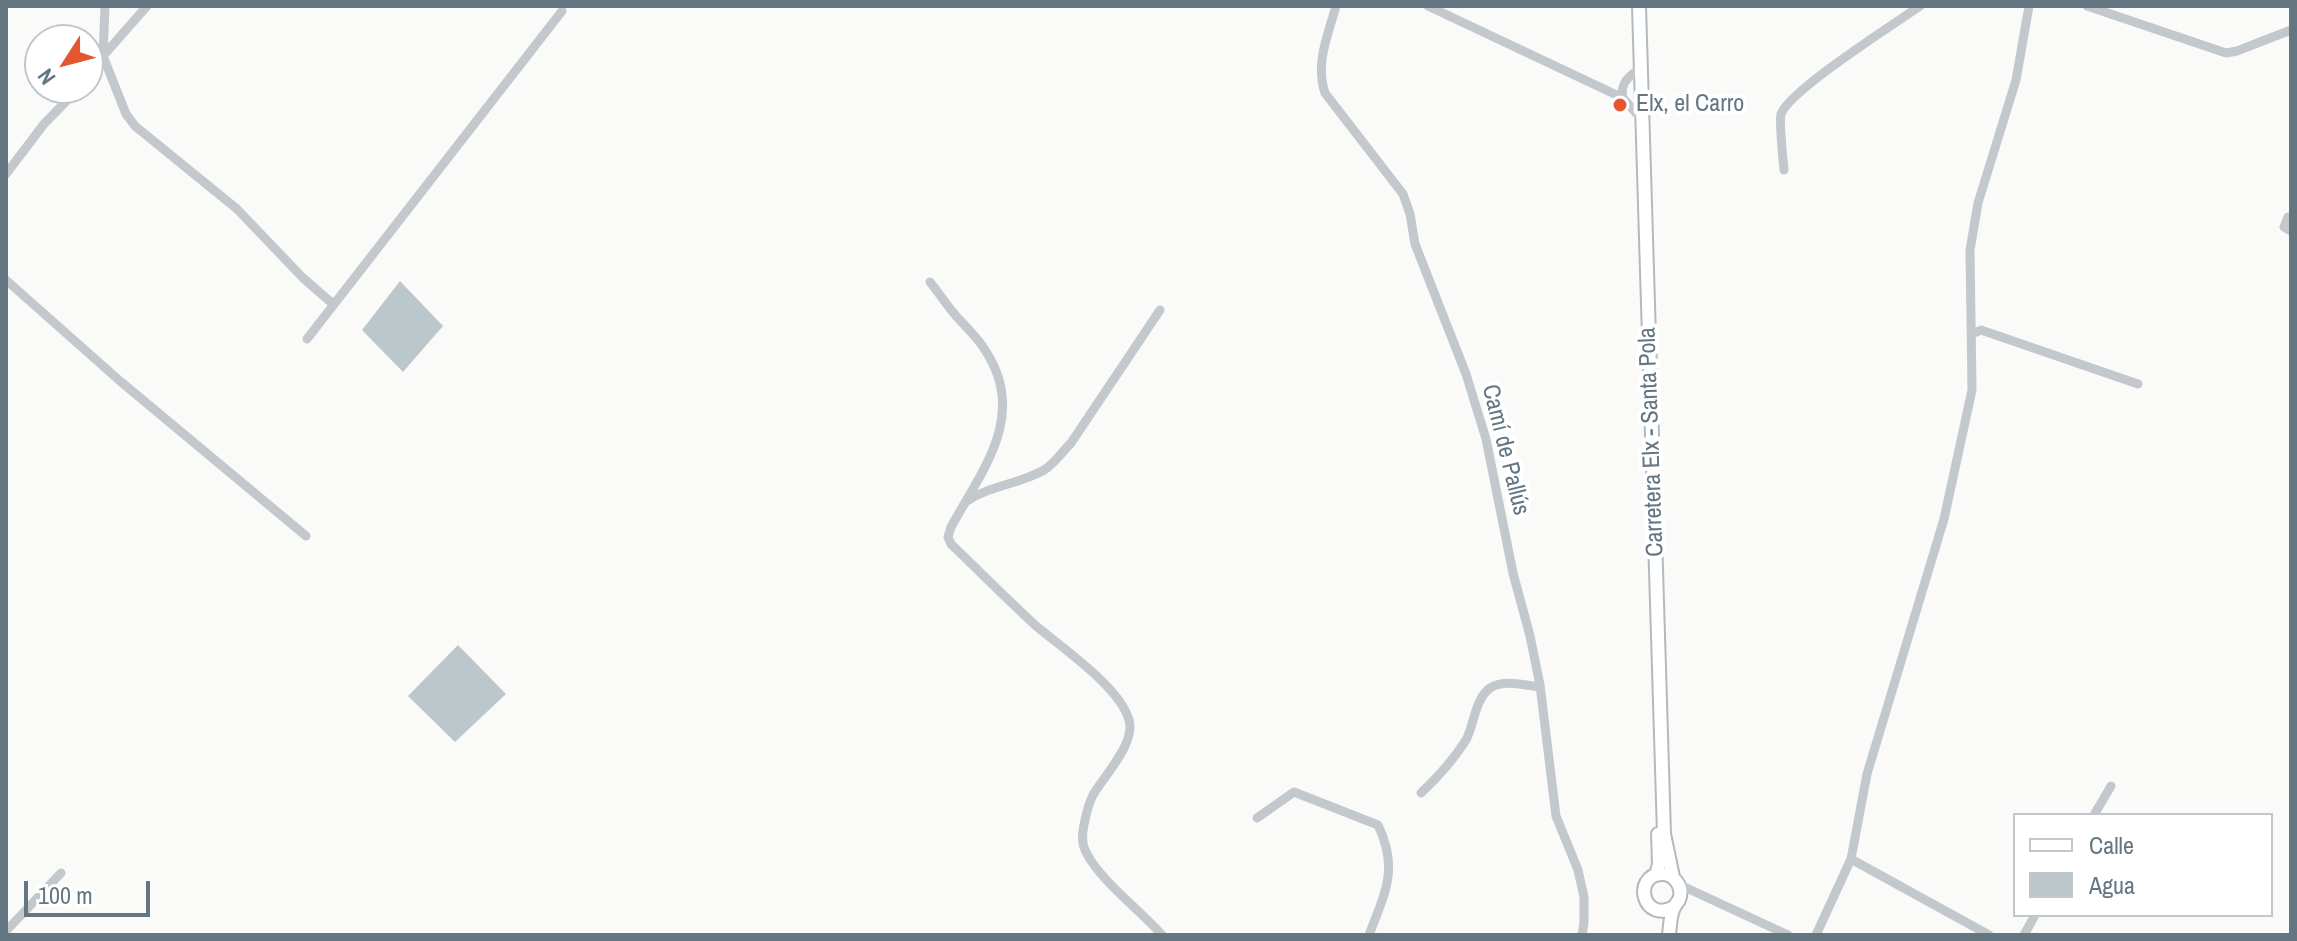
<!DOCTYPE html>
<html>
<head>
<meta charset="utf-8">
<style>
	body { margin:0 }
	#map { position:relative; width:2297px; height:941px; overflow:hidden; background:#fafaf8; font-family:"Archivo Narrow",sans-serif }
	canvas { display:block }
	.frame { position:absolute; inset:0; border:8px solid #657683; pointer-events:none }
	.legend { position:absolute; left:2013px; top:813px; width:260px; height:104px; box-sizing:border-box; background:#fff; border:2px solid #c1c8cd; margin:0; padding:10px 14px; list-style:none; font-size:24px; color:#657683 }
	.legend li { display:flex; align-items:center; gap:16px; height:40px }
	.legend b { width:40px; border:2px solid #c1c8cd }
	.north { position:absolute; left:24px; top:24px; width:80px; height:80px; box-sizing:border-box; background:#fff; border:2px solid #c1c8cd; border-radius:50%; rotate:234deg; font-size:22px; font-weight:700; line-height:32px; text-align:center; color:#657683 }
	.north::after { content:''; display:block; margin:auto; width:28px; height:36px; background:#e4572e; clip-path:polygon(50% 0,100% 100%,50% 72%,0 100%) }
	.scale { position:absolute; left:24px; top:881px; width:126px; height:36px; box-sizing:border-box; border:4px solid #657683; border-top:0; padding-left:10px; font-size:24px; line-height:28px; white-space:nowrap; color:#657683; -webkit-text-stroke:6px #fff; paint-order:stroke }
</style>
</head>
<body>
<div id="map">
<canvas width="2297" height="941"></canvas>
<div class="frame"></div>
<ul class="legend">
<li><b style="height:10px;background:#fff"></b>Calle</li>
<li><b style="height:22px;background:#bbc7cb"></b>Agua</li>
</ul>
<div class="north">N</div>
<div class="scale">100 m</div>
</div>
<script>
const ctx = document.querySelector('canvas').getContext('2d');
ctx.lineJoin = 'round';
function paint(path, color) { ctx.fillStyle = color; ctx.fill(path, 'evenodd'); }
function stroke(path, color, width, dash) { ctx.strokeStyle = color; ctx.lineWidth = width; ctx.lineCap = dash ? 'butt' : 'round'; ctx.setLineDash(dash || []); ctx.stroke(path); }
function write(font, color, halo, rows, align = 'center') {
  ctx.font = font + ' "Archivo Narrow",sans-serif'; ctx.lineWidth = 8; ctx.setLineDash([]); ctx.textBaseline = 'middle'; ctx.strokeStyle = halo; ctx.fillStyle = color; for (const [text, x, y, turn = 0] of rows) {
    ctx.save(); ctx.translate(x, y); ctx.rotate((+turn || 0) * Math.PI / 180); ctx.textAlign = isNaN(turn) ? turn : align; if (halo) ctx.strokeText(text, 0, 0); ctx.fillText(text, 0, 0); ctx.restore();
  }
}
paint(new Path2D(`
	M400 281 443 326 403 372 362 330Z
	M458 645 506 694 455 742 408 696Z`), '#bbc7cb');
const secondary = new Path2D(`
	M1639 6 1664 834 1673 877
	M1656 875 1659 864 1658 834
	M1669 935C1670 927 1670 918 1673 910 1674 906 1677 903 1679 900 1684 887 1674 873 1661 874 1632 876 1643 924 1674 907`);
stroke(secondary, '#b3babf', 16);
stroke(new Path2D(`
	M147 6 103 56 126 114 135 126 237 209 303 278 333 304
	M1336 6C1328 35 1315 63 1325 93L1403 194 1410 214 1415 244 1466 374 1486 439 1513 573 1530 636 1540 685 1556 816 1578 870 1584 897V923L1582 935
	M1428 6 1623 98 1636 113
	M2087 6 2226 53 2237 51 2291 30
	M88 77 103 56 105 6
	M1623 98C1620 86 1626 79 1635 72
	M1784 170C1783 159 1779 122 1781 114 1790 90 1894 24 1920 6
	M6 174 44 124 79 88
	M2288 217 2284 227 2291 231
	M6 280 120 381 306 536
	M930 282C939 293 947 306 957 317 966 327 978 338 985 350 1028 415 983 469 951 527L948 537 951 544C979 571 1007 599 1035 625 1062 648 1120 687 1129 720 1136 743 1104 776 1093 795 1088 805 1086 814 1084 825 1082 834 1082 846 1087 854 1101 881 1141 911 1162 935
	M1972 334 1981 330 2138 384
	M307 339 562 11
	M967 501C991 485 1020 484 1044 470 1055 463 1062 452 1071 443L1160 310
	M1421 793C1437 778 1454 759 1466 740 1474 725 1475 699 1490 688 1503 679 1525 685 1540 687
	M2094 815 2111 786
	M1257 818 1294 792 1378 825C1399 869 1385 893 1369 935
	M1851 859 1989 935
	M1678 884 1788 935
	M6 931 61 873
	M1816 935 1851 859 1867 774 1944 519 1972 390 1970 250 1978 203 2016 80 2029 6
	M2024 935 2035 915`), '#c3c8cc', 9);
stroke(secondary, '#fff', 12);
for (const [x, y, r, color] of [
	[1620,105,8,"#e4572e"]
]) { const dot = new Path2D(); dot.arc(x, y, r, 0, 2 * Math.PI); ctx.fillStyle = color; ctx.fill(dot); stroke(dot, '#fff', 3); }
write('24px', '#657683', '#fff', [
	["Elx, el Carro",1636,105]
], 'left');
write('24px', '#657683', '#fff', [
	["Carretera Elx - Santa Pola",1652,442,-92],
	["Camí de Pallús",1505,450,76]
]);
</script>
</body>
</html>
